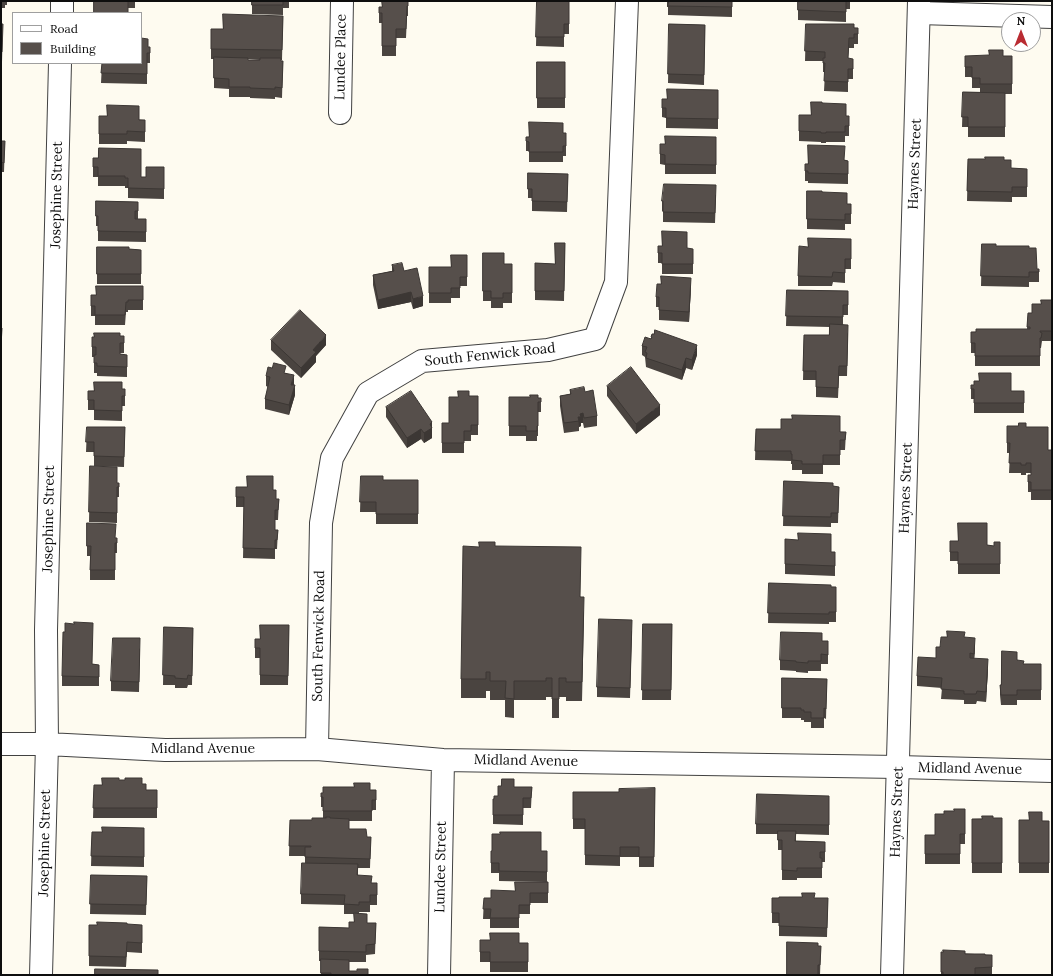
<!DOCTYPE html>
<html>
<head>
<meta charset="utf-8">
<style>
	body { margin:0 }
	#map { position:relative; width:1053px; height:976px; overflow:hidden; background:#fefbf0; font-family:Lora,serif }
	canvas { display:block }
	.frame { position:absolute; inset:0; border:2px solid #0e0e0e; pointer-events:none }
	.legend { position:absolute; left:12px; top:12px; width:130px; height:52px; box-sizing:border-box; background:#fff; border:1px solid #9f9f9f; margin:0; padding:5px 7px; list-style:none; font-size:12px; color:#0e0e0e }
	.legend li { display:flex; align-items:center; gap:8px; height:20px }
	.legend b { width:20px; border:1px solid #9f9f9f }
	.north { position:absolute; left:1001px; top:12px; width:40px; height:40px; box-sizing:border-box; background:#fff; border:1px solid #9f9f9f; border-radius:50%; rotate:0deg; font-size:11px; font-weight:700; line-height:16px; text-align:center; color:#0e0e0e }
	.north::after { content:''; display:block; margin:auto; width:14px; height:18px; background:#b92b32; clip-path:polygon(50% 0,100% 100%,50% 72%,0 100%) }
</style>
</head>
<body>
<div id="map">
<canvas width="1053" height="976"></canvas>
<div class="frame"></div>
<ul class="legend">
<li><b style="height:5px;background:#fff"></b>Road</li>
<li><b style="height:11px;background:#564f4b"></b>Building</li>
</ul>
<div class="north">N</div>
</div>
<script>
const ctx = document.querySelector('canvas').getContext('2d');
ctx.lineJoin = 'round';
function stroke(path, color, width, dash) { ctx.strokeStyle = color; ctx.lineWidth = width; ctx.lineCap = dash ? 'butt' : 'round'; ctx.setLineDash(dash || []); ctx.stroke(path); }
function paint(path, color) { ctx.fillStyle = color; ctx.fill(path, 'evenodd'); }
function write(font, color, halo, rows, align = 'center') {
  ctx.font = font + ' Lora,serif'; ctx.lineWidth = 4; ctx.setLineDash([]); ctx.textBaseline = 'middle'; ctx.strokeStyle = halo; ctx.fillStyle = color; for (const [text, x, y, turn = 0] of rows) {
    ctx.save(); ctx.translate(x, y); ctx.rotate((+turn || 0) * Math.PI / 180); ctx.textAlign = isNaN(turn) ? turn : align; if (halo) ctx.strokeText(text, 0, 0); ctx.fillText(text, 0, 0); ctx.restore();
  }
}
const minor = new Path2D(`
	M62 13V1
	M919 13 1052 17
	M340 113 342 1
	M1 744H47L165 750 317 749 443 760 898 767 1052 771
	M317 749 321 523 332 458 368 393 422 361 548 350 595 339 616 282 627 1
	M41 975 47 744 46 630 60 63
	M439 975 443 760`);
const tertiary = new Path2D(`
	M892 975 919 1`);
stroke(minor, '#414141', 24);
stroke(tertiary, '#414141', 24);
stroke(minor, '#fff', 22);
stroke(tertiary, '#fff', 22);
paint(new Path2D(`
	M1 1H7V5H5V8H1Z
	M94 1H135V8H128Z
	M252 1H289V8H283V15L252 14Z
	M408 1V16H407L406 38H396V56H382V23H379V7H382Z
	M537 1H569V34H564V47L536 46Z
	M667 1H732V17L668 15V7H667Z
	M798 1H850V9H846V22L798 20Z
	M283 16 282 60H281V61H283L282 98 275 97V99L250 98V97H229V89L214 88V59H211V29H223ZM248 59 260 60H248Z
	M1 24H3L2 62H1Z
	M669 24 705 25 704 85 668 83Z
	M806 24 858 28V44H854V48H849L848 58 853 69V79H848V92L824 91 825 72H823V61H805Z
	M148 47H150V63H147V84L101 83 102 63Z
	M965 56H1012V94H1005V137H968V127H962L963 92H980V88H972V77H965Z
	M565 62V108H537V98Z
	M718 90V129L666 128V118L662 117V99H667Z
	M822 103 846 116H849V136H845V142H826V143H821V142L799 141V115H811Z
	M99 116 145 120V142L127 141V144H99Z
	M563 133H566V156H563V162H529V151H526V137Z
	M716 137V174H665V165L660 164V144H665Z
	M1 141H5L4 172H1Z
	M93 158 141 177H146L164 167V199L128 198V188H125V186H98V177H93Z
	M968 159 1004 160 1011 168 1027 169V197H1012V202L967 201Z
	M845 160 848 161V184L808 183V181H805V164Z
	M528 173 568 174 567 212 532 211V198H528Z
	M807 191 822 192 847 204H851V224H845V230L807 229Z
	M716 195 715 223 663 222V211H662V201Z
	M96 201 138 202V219H146V242L98 241V226H96Z
	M851 239V269H845V283L833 282 832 286H798V276L808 247Z
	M565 243 564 301 535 300V263L555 264Z
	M982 244 996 246 1029 248 1037 269H1039V282H1029V287L981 286Z
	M658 246 693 249V274H662V263H658Z
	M97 247 129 249 141 250V284H97Z
	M483 253 504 264H512V303H503V308H491V301H483Z
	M467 255V286H460V298H451V303H429V267H451Z
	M392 265 404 271 423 306 413 309 411 302 378 309 373 285V275L392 271Z
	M143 286V310H128V312H126L125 325H95V316H91V295H96Z
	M691 287 689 322 659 320V307H656V297Z
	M787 290 848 291V315H843V324L848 334 847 376H839L838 398 816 397V380H803L804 335H829L830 327 786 326Z
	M1052 300V341H1042L1041 348H1040V366H975V353H971V332L1027 329 1028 313H1032L1041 304Z
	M124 336V353H120V354L127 355V377L97 376V373H94V357H92V337Z
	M651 337 697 355 692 370 686 368 682 380 646 367 645 357 642 355V346L651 338Z
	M271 340 326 345 316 356V362L301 378 271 350Z
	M286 373 294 385 295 395 289 415 265 409V399L268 387 266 386V376Z
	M971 385 1011 391H1024V413H974V399H971Z
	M607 386 660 415 636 434 607 396Z
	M125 389V406H122V421L94 420V410H88V391Z
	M570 390 585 392 597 416V426L584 428 583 423H581V426L579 427V431L564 433 560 406V396L570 394Z
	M469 396H478V435H471V441H464V453H442V423H449Z
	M509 397 541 398V412H538V436H537V441H526V436H509Z
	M386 407 432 422V438L424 443 421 439 407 448 386 417Z
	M1007 426 1026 427 1048 450H1052V500H1031V492H1028V482L1031 475V473H1026V475H1021V473H1009L1010 453H1007Z
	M87 427H125L124 467 94 466V452H86Z
	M756 429H781L846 432 845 450H840V465H823V474H802V470H792V464H791V461L755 460Z
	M90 466 117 483H119V497H117V523L89 522Z
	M361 476 383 480H418V524H376V512H360Z
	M784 481 839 487 838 523H831V527L783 526Z
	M236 487 273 490 276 499H279L278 520H275V530H278L277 549H275V559L243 558 244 507H236Z
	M87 523 116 538H117V553H115V580H90V556H87Z
	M785 539 831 552H835V576L785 574Z
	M950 541 994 546 1000 542V574H958V561H950Z
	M495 546 581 597 584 616 582 701H566V697H559V718H552V697H546V700H514V718L505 717V700H490V691H486V698H461V679L479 547Z
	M769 583 836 587V622H829V624L768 623Z
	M643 624H672L671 700H642Z
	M289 625 288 685H260V658H255V648L260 639Z
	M164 627 193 628 192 685H188L187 688H175V685H163Z
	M632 630 630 698 597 697V687Z
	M947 637H965L975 648 974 659 988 669 986 702 977 701 976 704H964V700L941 699 942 688 917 686V676L936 658 940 647Z
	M822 641H828V664H821V671H808V673L796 672V671L780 670V660Z
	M140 648 139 692 111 691V681Z
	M1017 660 1024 664H1041V700H1017V705H1001L1000 695V685H1001Z
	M93 664 99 665V686H62V676Z
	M782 678 827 679 826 719 824 718V728H811V722H804V720H801V718H782Z
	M119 780 142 784 146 790H157V818H93L94 785H102Z
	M514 787H532L531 808H523V825L493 824V799H494L498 796Z
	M655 788 654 867H639V857H620V866L585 865V829H573V792H619Z
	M370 790H376V810H372V821H349V829L367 837H371L370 868H358V875L372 883H377V905H370V912H359V914L367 923H376L375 954 366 955V962H349V971L368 975H321V961H319V927L349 928 354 922V914H344V905L301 904V894L305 863V856H289L290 820H312L323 818V807H321V793Z
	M829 806V835L796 834V841L825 842V862H822V878H797V880H782V850H778V834H756V824Z
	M965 809V844H960V864H925V835H935L944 814Z
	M1002 818V873H972V819Z
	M1019 820 1049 821V873H1019Z
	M144 828V867L91 866 92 832H102Z
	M491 851H547V882L499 881V873H491Z
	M91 875 147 876 146 915 90 914Z
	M548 882V903H530V914H519V928H490V919H483L484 898H491Z
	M779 898H828L827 937 779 936V923H772V913Z
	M127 924 142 935V953L127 952 126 967 89 966V956L97 925Z
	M480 940 519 943H528V972H490V962H480Z
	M818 946H821L820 975H787Z
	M941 952 992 955V975H941Z`), '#4a4440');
paint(new Path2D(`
	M691 278V287L689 322V312Z
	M411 292V302L378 309V300Z
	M423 296V306L413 309V299Z
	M326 335V345L316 356V362L301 378V368L313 350Z
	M697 345V355L692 370V360Z
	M686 358V368L682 380V370Z
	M294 375V385H291Z
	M295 385V395L289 415V405Z
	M660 405V415L636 434V424Z
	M583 413V423H581V426L579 427 578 417 580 414Z
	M432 422V438L424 443V433L430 424Z
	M421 429V439L407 448V438Z
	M975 638V648L974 663V654Z
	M988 659V669L986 702V692Z`), '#3c3734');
const building = new Path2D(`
	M94 1H128V13H94Z
	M252 1H283V5H252Z
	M382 1H408V6H407L406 29H396V46H382V13H379V7H382Z
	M537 1H569V24H564V37H536Z
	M669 1H732V7L668 6Z
	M798 1H846V12L798 10Z
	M223 14 283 16 282 50 211 49V29H223Z
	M1 24H3L2 52H1Z
	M669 24 705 25 704 75 668 74Z
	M806 24H854V28H858V34H854V38H849L848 58 853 59V69H848V82L824 81 825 63H823V58H825V52L805 51Z
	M141 38 148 39V47H150V53H147V74L101 73 102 63H141Z
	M989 50H1003V56H1012V84H980V78H972V67H965V56L989 55Z
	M214 57 248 58V60H260V58H281V61H283L282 88 275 87V89L250 88V87H229V79L214 78Z
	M537 62H565V98H537Z
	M667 89 718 90V119L666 118V108H662V99H667Z
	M963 92 1005 93V127H968V117H962Z
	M811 102H822V103L846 104V116H849V126H845V132H826V133H821V132L799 131V115H811Z
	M107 105 139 106V120H145V132L127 131V134H99V116H107Z
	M529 122 563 123V133H566V146H563V152H529V142L526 141V137H529Z
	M665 136 716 137V165L665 164V155L660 154V144H665Z
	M1 141H5L4 163 1 162Z
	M808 145 845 146 844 160 848 161V174L808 173V171H805V164H808Z
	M99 148 141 149V177H146V167H164V189L128 188V178H125V176H98V167H93V158H98Z
	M985 157H1004V160H1011V168L1027 169V187H1012V192L967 191 968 159H985Z
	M528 173 568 174 567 202 532 201V189H528Z
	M664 184 716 185 715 213 663 212V201H662Z
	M807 191H822V192L847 193V204H851V214H845V220L807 219Z
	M96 201 138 202V211H135V219H146V232L98 231V216H96Z
	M662 231 687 232V248L693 249V264H662V253H658V246H662Z
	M808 238 851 239V259H845V273L833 272 832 277 798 276 799 246 808 247Z
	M555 243H565L564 291H535V263L555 264Z
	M982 244H996V246H1029V248H1036L1037 269H1039V272H1029V277L981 276Z
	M97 247H129V249L141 250V274H97Z
	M483 253H504V264H512V293H503V298H491V291H483Z
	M451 255H467V277H460V288H451V293H429V267H451Z
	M402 263 404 271 417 268 423 296 413 299 411 292 378 300 373 275 394 271 392 265Z
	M661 276 691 278 689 312 659 310V297H656L657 284H661Z
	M96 286H143V300H128V302H126L125 315H95V306H91V295H96Z
	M787 290 848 291V305H843V317L786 316Z
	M1041 300H1052V331H1040V332L1042 333 1041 338H1040V356H975V343H971V332H976V329H1030V327H1027L1028 313H1032V304H1041Z
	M300 310 326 335 313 350 316 352 301 368 271 340Z
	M830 324 848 325 847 366H839L838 388 816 387V371H803L804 335H829Z
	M1 328H2L1 346Z
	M655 330 697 345 692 360 686 358 682 370 646 358 647 353 645 352 647 347 642 346 645 337 651 339 652 337H651L652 334H654Z
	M94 333H120V336H124V343H120V354L127 355V367L97 366V363H94V355H96V347H92V337H94Z
	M274 363 286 366 284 373 294 375 291 385H295L289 405 265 399 270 377 266 376 268 367 272 368Z
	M631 367 660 405 636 424 607 386Z
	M979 373H1011V391H1024V403H974V389H971V385H974V381H979Z
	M94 382H122V389H125V396H122V411L94 410V400H88V391H94Z
	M584 387 585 392 593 390 597 416 584 418 583 413 580 414 581 417H578L579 421 564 423 560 396 571 394 570 390Z
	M411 391 432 422 430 424 432 428 424 433 421 429 407 438 386 407Z
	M458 391H469V396H478V425H471V431H464V443H442V423H449V397H458Z
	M530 395H538V398H541V402H538V426H537V431H526V426H509V397H530Z
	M792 415 840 416V432H846L845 440H840V455H823V464H802V461L792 460V454H791V451H755L756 429H781V419H792Z
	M1019 423H1026V427H1048V450H1052V490H1031V482H1028V475H1031V463H1026V465H1021V463H1009L1010 443H1007V426H1018Z
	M87 427H125L124 457 94 456V442H86Z
	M90 466 117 467V483H119V487H117V513L89 512Z
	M247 476H273V490H276V499H279L278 510H275V530H278L277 540H275V549L243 548 244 497H236V487H247Z
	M361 476H383V480H418V514H376V502H360Z
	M784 481 833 483V486L839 487 838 513H831V517L783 516Z
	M87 523 116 524 115 538H117V543H115V570H90L91 546H87Z
	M958 523H987V545L994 546V542H1000V564H958V552H950V541H958Z
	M798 533 831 534V552H835V566L785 564V539L798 540Z
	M479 542H495V546L581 547 580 597H584L582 682H566V678H559V699H552V678H546V681H514V699L505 698 506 681H490V672H486V679H461L463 546 479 547Z
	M769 583 831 585V587H836V612H829V614L768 613Z
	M599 619 632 620 630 688 597 687Z
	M74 622 93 623 92 664 99 665V677L62 676 63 632H65V623L74 624Z
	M643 624H672L671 690H642Z
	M260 625H289L288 676 260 675V648H255V639H260Z
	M164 627 193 628 192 676 188 675 187 679 175 678V676L163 675Z
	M947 631 965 632 964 637 975 638 974 654 970 653V658L988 659 986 692 977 691 976 694H964V691L941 689 942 678 917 676 918 657 936 658V647H940L941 637H947Z
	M781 632 822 633V641H828V655L821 654V661H808V663L796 662V661L780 660Z
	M113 638H140L139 682 111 681Z
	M1002 651 1017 652V660L1024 661 1023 664H1041V690H1017V695H1001L1000 685H1001Z
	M782 678 827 679 826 709 824 708V718H811V712H804V710H801V708H782Z
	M102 778H119V780H125V778H142V784H146V790H157V808H93L94 785H102Z
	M502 779H514V787H532L531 798H523V815H493V799H494V796H498V786H501Z
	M354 783H370V790H376V800H372V811H323V797H321V793H323V787H354Z
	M655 788 654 857H639V847H620V856L585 855V819H573V792H619V789Z
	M757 794 829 796V825L756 824Z
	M954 809H965V834H960V854H925V835H935V814H944V811H954Z
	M1029 812H1042V821H1049V863H1019V820H1029Z
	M982 816H993V818H1002V863H972V819H982Z
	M326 817H330V818L349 819V829H366L367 837H371L370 859 305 857V847H311V846H289L290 820H312V818H326Z
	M102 827 144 828V857L91 856 92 832H102Z
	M778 831H796L795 841 825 842V852H820V858H822V868H797V871L782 870V840H778Z
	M500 832H541V851H547V872L499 871V863H491V851H492V834H500Z
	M302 863 358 864 357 875 372 876 371 883H377V895H370V902H359V905L344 904 345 895 301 894Z
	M91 875 147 876 146 905 90 904Z
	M515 882H548V893H530V905H519V918H490L491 909H483L484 898H491V890L515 891Z
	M802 893H815L814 898H828L827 928 779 926V913H772V898H779V897H802Z
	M354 913 367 914V923H376L375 944 366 945V952L319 951V927L349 928V922H354Z
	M97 922 127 923V924L142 925V943L127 942 126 957 89 956V925H97Z
	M490 933H519V943H528V962H490V952H480V940H490Z
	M787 942 818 943V946H821L820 965H818V975H787Z
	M943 950 965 951V954H985V955H992V967L975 968V975H943V972H941V952H943Z
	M321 959 349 960V971H357V969H368V975H331V973H321Z
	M95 969 158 970V975H95Z`);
paint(building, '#564f4b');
stroke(building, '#3c3734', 1);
write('14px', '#0e0e0e', '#fff', [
	["Lundee Place",341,57,-89],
	["Haynes Street",915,164,-88],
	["Josephine Street",57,195,-89],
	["South Fenwick Road",490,355,-6],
	["Haynes Street",906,488,-88],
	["Josephine Street",49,519,-89],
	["South Fenwick Road",319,636,-89],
	["Midland Avenue",203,749],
	["Midland Avenue",526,761,1],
	["Midland Avenue",970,769,1],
	["Haynes Street",897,812,-88],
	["Josephine Street",45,843,-89],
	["Lundee Street",441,867,-89]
]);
</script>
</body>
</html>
